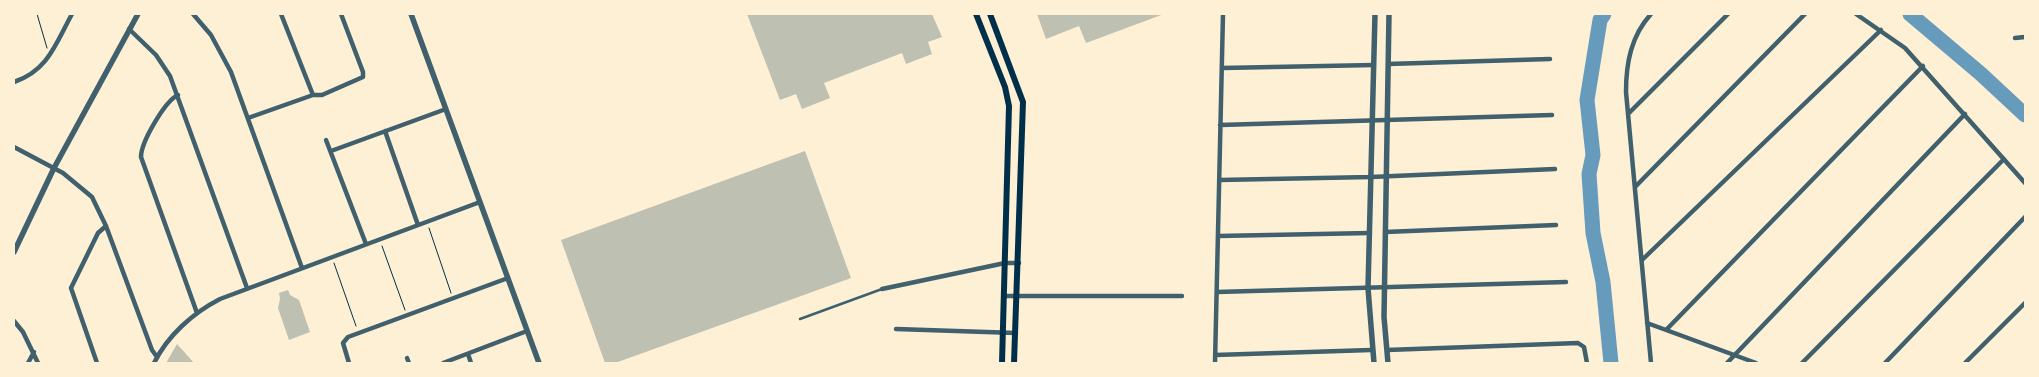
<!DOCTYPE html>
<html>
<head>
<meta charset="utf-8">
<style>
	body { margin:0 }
	#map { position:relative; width:2039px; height:377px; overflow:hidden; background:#fdf0d5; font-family:Raleway,sans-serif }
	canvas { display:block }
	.frame { position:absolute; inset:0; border:15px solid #fdf0d5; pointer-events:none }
</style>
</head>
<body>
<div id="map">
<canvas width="2039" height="377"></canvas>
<div class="frame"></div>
</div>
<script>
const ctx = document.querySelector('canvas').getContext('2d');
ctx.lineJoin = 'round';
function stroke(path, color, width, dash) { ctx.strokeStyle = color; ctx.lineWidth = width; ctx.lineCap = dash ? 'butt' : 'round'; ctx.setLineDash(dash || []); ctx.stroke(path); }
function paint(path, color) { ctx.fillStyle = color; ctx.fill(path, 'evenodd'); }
stroke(new Path2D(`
	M1604 14 1600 20 1587 100 1593 155 1589 174 1593 233 1603 282 1611 363
	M1910 14 1981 74 2025 115`), '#669bbc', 15);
paint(new Path2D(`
	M747 14H932L942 37 928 42 932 54 906 64 902 53 824 83 830 98 802 109 796 94 780 100Z
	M1037 14H1164L1086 43 1079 26 1046 39Z
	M805 151 851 278 615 363H605L561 240Z
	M288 290 290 295 299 300 310 332 289 340 278 308 280 299 279 293Z
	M177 344 194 363H166Z`), '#bec0b2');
stroke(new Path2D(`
	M37 14 47 48
	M429 228 451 293
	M382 246 405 310
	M334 263 356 326`), '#003049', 1);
stroke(new Path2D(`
	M800 319 882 289`), '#3f606c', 2.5);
stroke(new Path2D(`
	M193 14 211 35 231 72 302 268
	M281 14 313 95
	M1651 14C1631 36 1626 63 1626 92L1651 363
	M1856 14 1905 48 2025 183
	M129 29 156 55 170 76 247 288
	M2015 38 2025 37
	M1388 64 1550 59
	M1222 68 1374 65
	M14 82C48 71 56 43 72 14
	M178 95C165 101 141 142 141 157L197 313
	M1628 114 1728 14
	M248 118 313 95H322L363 77V72L341 14
	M1220 125 1552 115
	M385 131 418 225
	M326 140 366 244
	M14 147 63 173 92 197 106 226 152 350 157 357
	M331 151 446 109
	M1219 180 1371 177 1555 169
	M1635 187 1805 14
	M1385 232 1556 225
	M1218 236 1370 233
	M1642 260 1881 30
	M882 289 1005 263H1019
	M1217 292 1566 282
	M1005 296H1182
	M14 321 23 332 38 363
	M1647 323 1756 363
	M896 329 1016 333
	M1667 329 1923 66
	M1387 350 1578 343 1584 347 1587 363
	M468 354 471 363
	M1215 355 1371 350
	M407 358 409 363
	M28 363 34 352
	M97 363 71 288 98 233 106 226
	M154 363C168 335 193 313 220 299L480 202
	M349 363 343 343 348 337 508 278
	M443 363 527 331
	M1215 363 1223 14
	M1727 363 1965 114
	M1802 363 2004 159
	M1885 363 2025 217
	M1965 363 2025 303`), '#3f606c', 4.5);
stroke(new Path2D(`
	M411 14 539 363
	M14 252 54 168 138 14
	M1374 363 1368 288 1375 14
	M1388 363 1384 317 1389 14`), '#3f606c', 5.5);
stroke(new Path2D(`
	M976 14 1005 87 1009 106 1002 363
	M990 14 1023 102 1014 363`), '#003049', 6);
</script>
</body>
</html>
